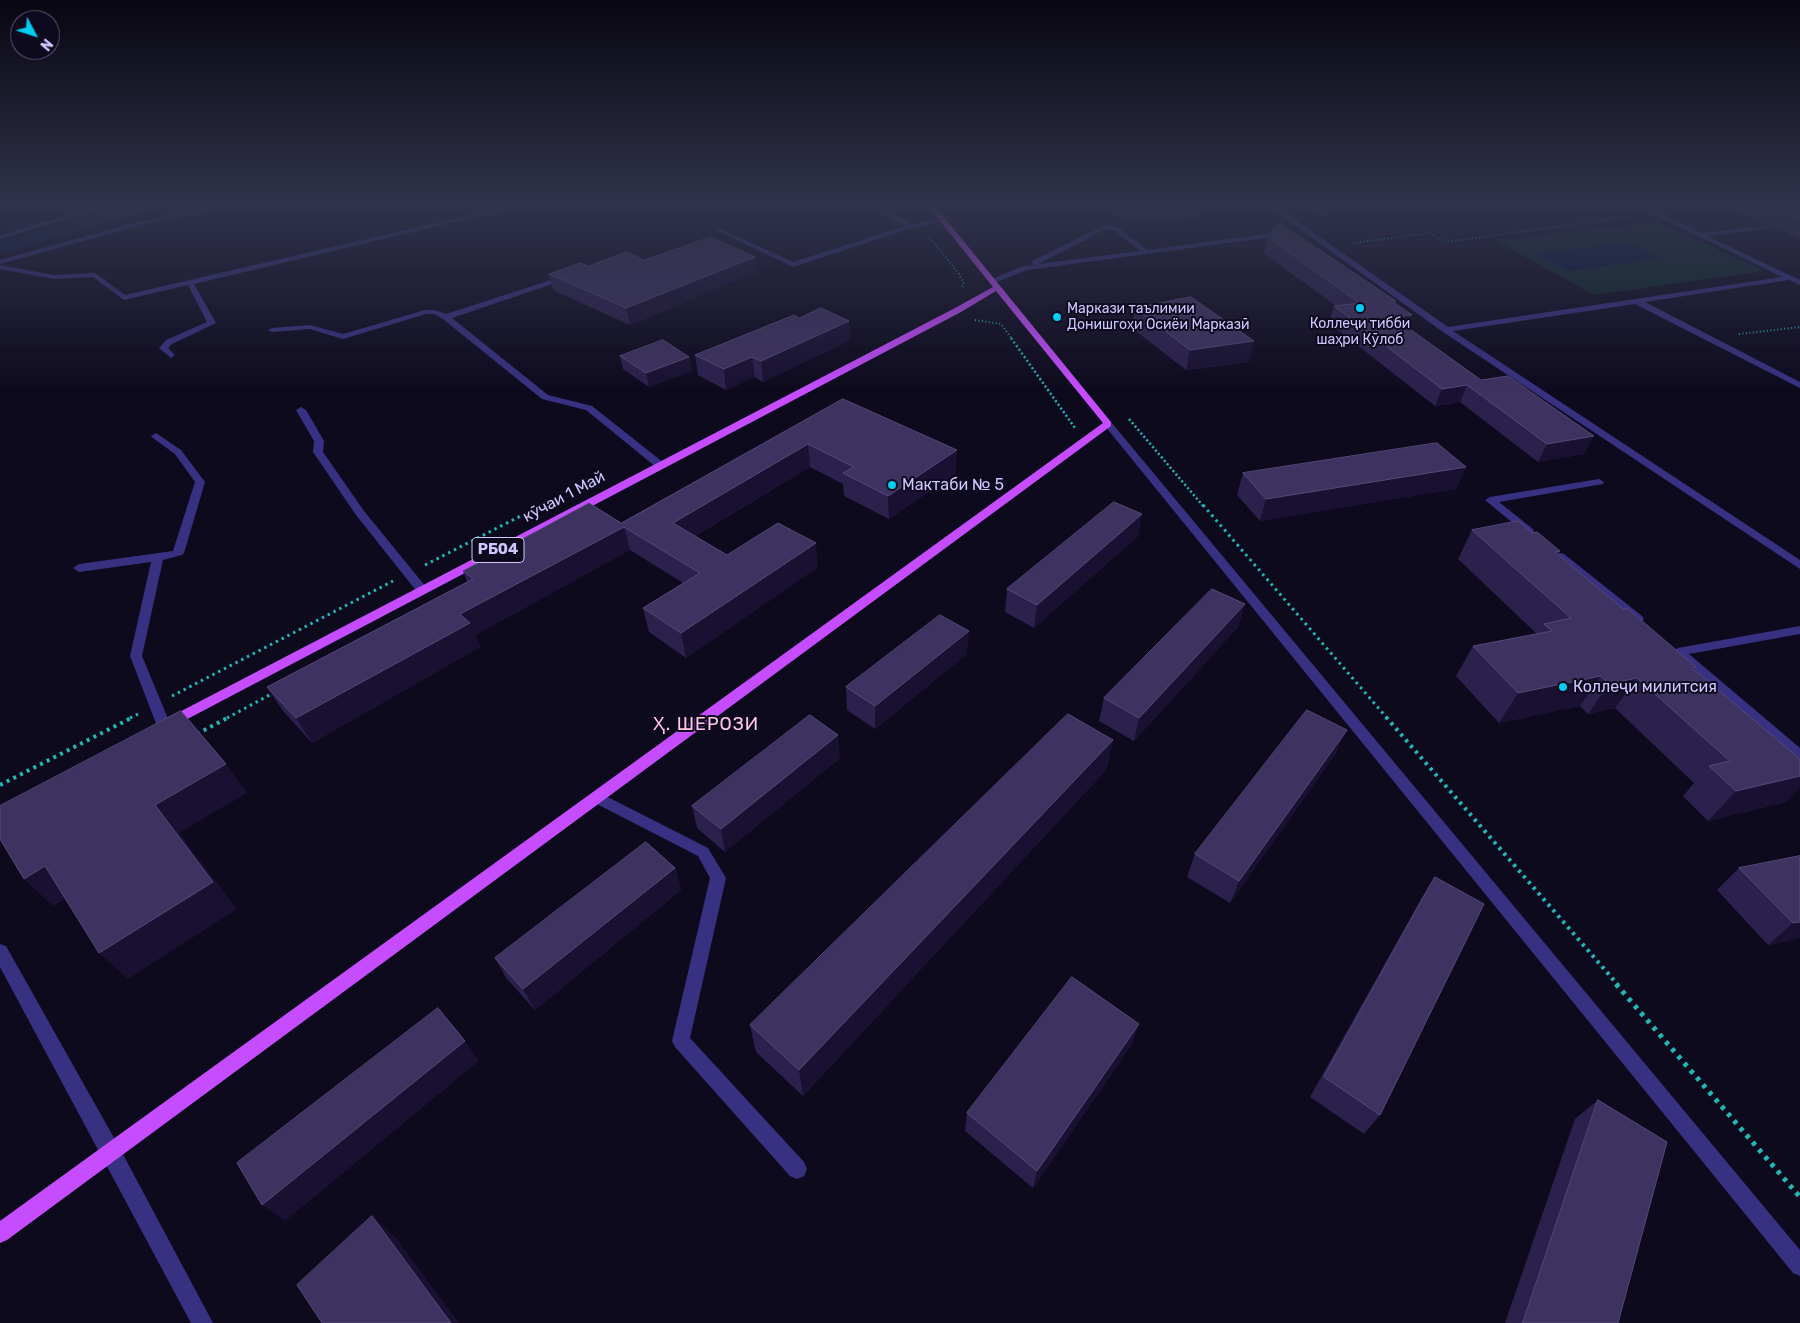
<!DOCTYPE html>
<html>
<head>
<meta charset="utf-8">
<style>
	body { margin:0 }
	#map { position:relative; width:1800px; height:1323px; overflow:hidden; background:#0e0a1e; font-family:Rubik,sans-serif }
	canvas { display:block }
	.north { position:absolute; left:10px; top:10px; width:50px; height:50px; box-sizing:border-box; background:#0e0a1e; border:1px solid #5c5578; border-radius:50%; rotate:130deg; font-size:14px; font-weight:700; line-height:20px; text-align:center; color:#d0c6ff }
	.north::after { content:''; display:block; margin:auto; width:18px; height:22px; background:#00cdf1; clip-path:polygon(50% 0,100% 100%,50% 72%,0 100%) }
</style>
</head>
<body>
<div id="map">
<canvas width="1800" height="1323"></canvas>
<div class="north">N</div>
</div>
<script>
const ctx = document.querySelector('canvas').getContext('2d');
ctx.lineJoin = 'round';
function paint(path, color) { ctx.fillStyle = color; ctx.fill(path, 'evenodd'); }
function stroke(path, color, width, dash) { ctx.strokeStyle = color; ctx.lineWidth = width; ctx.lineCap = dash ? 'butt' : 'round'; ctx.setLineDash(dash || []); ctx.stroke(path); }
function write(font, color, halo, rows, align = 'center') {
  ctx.font = font + ' Rubik,sans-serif'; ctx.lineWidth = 4; ctx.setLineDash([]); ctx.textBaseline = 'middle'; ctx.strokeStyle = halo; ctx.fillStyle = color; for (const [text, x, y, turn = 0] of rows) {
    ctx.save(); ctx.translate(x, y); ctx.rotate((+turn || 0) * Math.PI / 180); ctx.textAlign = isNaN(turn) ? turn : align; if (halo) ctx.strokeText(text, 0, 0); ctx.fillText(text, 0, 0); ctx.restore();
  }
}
paint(new Path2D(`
	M1107 206H1189L1201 217 1125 223Z
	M1658 222 1765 271 1594 295 1497 241Z`), '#0d2828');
paint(new Path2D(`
	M124 206H163L0 254V242Z
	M1630 242 1661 258 1568 271 1536 254Z`), '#05163c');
stroke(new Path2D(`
	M930 238 959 274 964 284 962 287
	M1353 243 1430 233 1445 242 1629 217
	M975 320 1001 324 1012 339
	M1739 334 1800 327`), '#23b7b6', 2, [1, 2.5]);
stroke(new Path2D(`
	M1011 338 1075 428
	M1129 419 1204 507
	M540 507 547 503`), '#23b7b6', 2.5, [2, 2.5]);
stroke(new Path2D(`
	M1203 505 1387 718
	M425 565 542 505
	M172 696 393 581
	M130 718 138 714
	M227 718 275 692`), '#23b7b6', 3, [2.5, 4]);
stroke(new Path2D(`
	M1386 717 1618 985
	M197 734 229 717
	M0 785 133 717`), '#23b7b6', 4, [3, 4.5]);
stroke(new Path2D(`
	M1616 984 1800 1197`), '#23b7b6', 5, [4, 5.5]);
paint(new Path2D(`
	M99 206H110L0 239V235Z
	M218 206H234L145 224 0 264V260L144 220Z
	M509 206H522L194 284 216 323 172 344 168 348 175 355 171 358 159 348 166 340 207 322 188 285 124 300 93 277 54 279 0 269V265L54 275 95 273 125 295Z
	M851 206H878L912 224 943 219 946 221 912 228 793 267 716 230 721 229 793 262 905 226 873 209 862 212Z
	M1268 206H1276L1448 327 1782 277 1636 206H1645L1700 233 1767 226V228L1765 229 1707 236 1800 280V285L1789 280 1645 302 1800 382V388L1635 304 1453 331 1800 560V569L1443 332Z
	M1105 225 1119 228 1147 250 1287 231 1290 233 1287 235 1027 270 994 283 987 281 1023 266 1033 265 1032 261ZM1106 229 1115 231 1140 251 1038 264Z
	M563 276 570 278 452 318 548 395 592 406 664 463V467H656L586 410 542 399 443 319 434 314H426L343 339 310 329 272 332 268 330 272 328 310 325 343 334 425 310H435L446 314Z
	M301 407 306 410 324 441 323 452 364 511 426 587 428 590 426 593H418L356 515 313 452 314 441 296 410Z
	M1108 421 1111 422 1800 1250V1276L1793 1273 1105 426V422Z
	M156 433 181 450 205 482 184 553 182 555 163 560 142 656 171 726 169 729H159L157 726 130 656 151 562 79 572 73 568 79 564 173 551 195 482 175 454 153 438 151 436Z
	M1599 479 1604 482 1603 484 1499 502 1533 529 1534 531 1533 533H1525L1485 500 1490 497Z
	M1560 553 1564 554 1642 616 1644 619 1642 622H1634L1556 558 1554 556 1556 554Z
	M1800 626V634L1689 654 1800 748V761L1795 760 1672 652 1678 648Z
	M596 791 708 848 726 878 690 1038 804 1162 807 1169 804 1176 797 1179 790 1176 675 1047 672 1041 710 878 698 856 591 801 589 797 591 793Z
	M0 944 6 946 118 1145 213 1323H191L0 967Z`), '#383181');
paint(new Path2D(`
	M928 206H935L1111 422V426L7 1240 0 1243V1221L1103 423 996 291 961 312 176 725H166L164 722 166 719 955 308 993 287Z`), '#c64dff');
paint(new Path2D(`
	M1306 206H1367L1366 209 1318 214Z
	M1725 206H1800V239Z
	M1268 237 1395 303 1407 327 1584 454 1538 462 1460 402 1435 406 1329 323 1334 306H1336L1264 253Z
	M755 257 756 272 630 325 553 290 549 274 589 266 644 260Z
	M1135 308 1249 362 1186 370 1132 328Z
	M799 318 849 321 850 340 763 382 755 377 726 390 698 375 695 355Z
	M620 356 689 357 692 371 649 387 623 369Z
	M843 399 956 473 889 519 844 496 843 484 810 467 695 536 727 555 818 567 686 658 649 632 643 608 683 583 630 550 475 635 480 647 312 743 283 711 267 687 467 582 463 571 621 523Z
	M1466 467 1456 489 1260 521 1237 495 1243 473Z
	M1142 514 1138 536 1034 628 1005 612 1007 589Z
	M1472 530 1532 533 1560 551 1558 554 1623 609 1696 667 1694 670 1786 802 1708 821 1683 796 1694 783 1615 708 1588 714 1580 706 1499 723 1456 676 1473 646 1537 634 1458 559Z
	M1245 604 1238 627 1134 741 1099 721 1104 698Z
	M967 654 875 729 847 710 846 687Z
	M1113 740 1106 770 803 1096 756 1052 750 1025Z
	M1336 753 1230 903 1187 877 1195 854Z
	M840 758 725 852 697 828 692 806Z
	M1800 856V938L1768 945 1717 890 1739 868Z
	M675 868 681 890 535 1010 507 979 495 958Z
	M1435 877 1380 1115 1364 1134 1310 1097 1421 899Z
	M1132 1044 1033 1188 965 1131 967 1113Z
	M1598 1100 1618 1323H1505L1575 1119Z`), '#2c204d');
paint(new Path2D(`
	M1320 206H1367L1366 209 1318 214Z
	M755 257 756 272 630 325 626 308Z
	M1412 315 1406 331 1393 317Z
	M849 321 850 340 763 382 761 361Z
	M1254 341 1249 362 1186 370 1190 350Z
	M689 357 692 371 649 387 646 373Z
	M752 357 755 377 726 390 724 369Z
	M1467 385 1460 402 1435 406 1442 389Z
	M1594 436 1584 454 1538 462 1547 444Z
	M808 444 810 467 677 546 673 523Z
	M957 450 956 473 889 519 888 496Z
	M1466 467 1456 489 1260 521 1266 499Z
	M1142 514 1138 536 1034 628 1037 605Z
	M624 527 630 550 475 635 480 647 312 743 296 718 460 614Z
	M816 543 818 567 686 658 681 633Z
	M1245 604 1238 627 1134 741 1139 718Z
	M969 631 967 654 875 729V706Z
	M1601 676 1580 706 1499 723 1518 693Z
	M1637 678 1615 708 1588 714 1609 684Z
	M1347 730 1336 753 1230 903 1239 881Z
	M838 735 840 758 725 852 721 829Z
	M1113 740 1106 770 803 1096 799 1070Z
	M226 764 247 793 179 833 237 909 128 979 99 953 155 805Z
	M1800 776V788L1786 802 1708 821 1736 791Z
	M45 866 74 894 53 906 24 879Z
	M675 868 681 890 535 1010 523 989Z
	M1800 922V938L1768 945 1793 923Z
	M1139 1024 1132 1044 1033 1188 1037 1171Z
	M465 1041 479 1061 285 1221 262 1205Z
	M372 1216 396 1238 459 1323H451Z`), '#191032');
const building = new Path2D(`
	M1768 206H1800V220Z
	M1279 223 1396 301H1392L1412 315 1393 317 1481 380 1508 376 1594 436 1547 444 1467 385 1442 389 1334 306 1359 303 1268 237Z
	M711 237 755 257 626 308 549 274 580 263 589 266 626 252 644 260Z
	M1191 297 1254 341 1190 350 1135 308Z
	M821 308 849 321 761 361 752 357 724 369 695 355 794 315 799 318Z
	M663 340 689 357 646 373 620 356Z
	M843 399 957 450 888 496 843 473 854 467 808 444 673 523 727 555 778 523 816 543 681 633 643 608 700 573 624 527 460 614 470 623 296 718 267 687 473 579 463 571 589 503 621 523Z
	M1437 443 1466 467 1266 499 1243 473Z
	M1114 502 1142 514 1037 605 1007 589Z
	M1519 521 1532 533 1537 532 1560 551 1555 552 1623 609 1627 608 1696 667 1692 668 1800 759V776L1736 791 1709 766 1730 761 1637 678 1609 684 1601 676 1518 693 1473 646 1552 631 1544 624 1571 618 1472 530Z
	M1212 589 1245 604 1139 718 1104 698Z
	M940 615 969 631 875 706 846 687Z
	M1307 710 1347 730 1239 881 1195 854Z
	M181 711 226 764 155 805 213 882 99 953 45 866 24 879 0 839V806Z
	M1068 714 1113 740 799 1070 750 1025Z
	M810 715 838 735 721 829 692 806Z
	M646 842 675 868 523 989 495 958Z
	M1800 856V922L1793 923 1739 868Z
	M1435 877 1484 904 1380 1115 1324 1077Z
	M1072 977 1139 1024 1037 1171 967 1113Z
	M438 1008 465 1041 262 1205 237 1163Z
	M1598 1100 1667 1142 1618 1323H1523Z
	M372 1216 451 1323H322L297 1285Z`);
paint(building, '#3e3260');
stroke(building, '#554979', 1);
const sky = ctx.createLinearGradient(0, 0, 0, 392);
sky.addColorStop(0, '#080610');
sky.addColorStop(0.53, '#30334c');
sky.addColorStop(1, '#30334c00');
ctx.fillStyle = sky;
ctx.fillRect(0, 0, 1800, 392);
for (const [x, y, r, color] of [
	[1360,308,5,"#00cdf1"],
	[1057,317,5,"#00cdf1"],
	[892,485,5,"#00cdf1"],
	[1563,687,5,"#00cdf1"]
]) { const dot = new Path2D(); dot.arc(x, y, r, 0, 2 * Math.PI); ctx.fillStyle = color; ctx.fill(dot); stroke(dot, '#0e0a1e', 2); }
write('14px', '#d0c6ff', '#0e0a1e', [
	["Маркази таълимии",1067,309],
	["Донишгоҳи Осиёи Марказӣ",1067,325],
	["Коллеҷи тибби",1360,324,"center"],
	["шаҳри Кӯлоб",1360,340,"center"]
], 'left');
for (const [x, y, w] of [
	[498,550,52]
]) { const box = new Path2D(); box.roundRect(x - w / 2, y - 12.5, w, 25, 4); ctx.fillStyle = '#0e0a1e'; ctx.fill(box); stroke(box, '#d0c6ff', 1); }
write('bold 15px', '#d0c6ff', null, [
	["РБ04",498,550]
]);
write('16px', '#d0c6ff', '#0e0a1e', [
	["Мактаби № 5",902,485],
	["Коллеҷи милитсия",1573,687]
], 'left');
write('16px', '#d0c6ff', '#0e0a1e', [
	["кӯчаи 1 Май",564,497,-28]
]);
ctx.letterSpacing = '1px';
write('18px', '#ffc8e8', '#0e0a1e', [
	["Ҳ. ШЕРОЗИ",706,725]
]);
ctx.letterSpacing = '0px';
</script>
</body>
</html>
